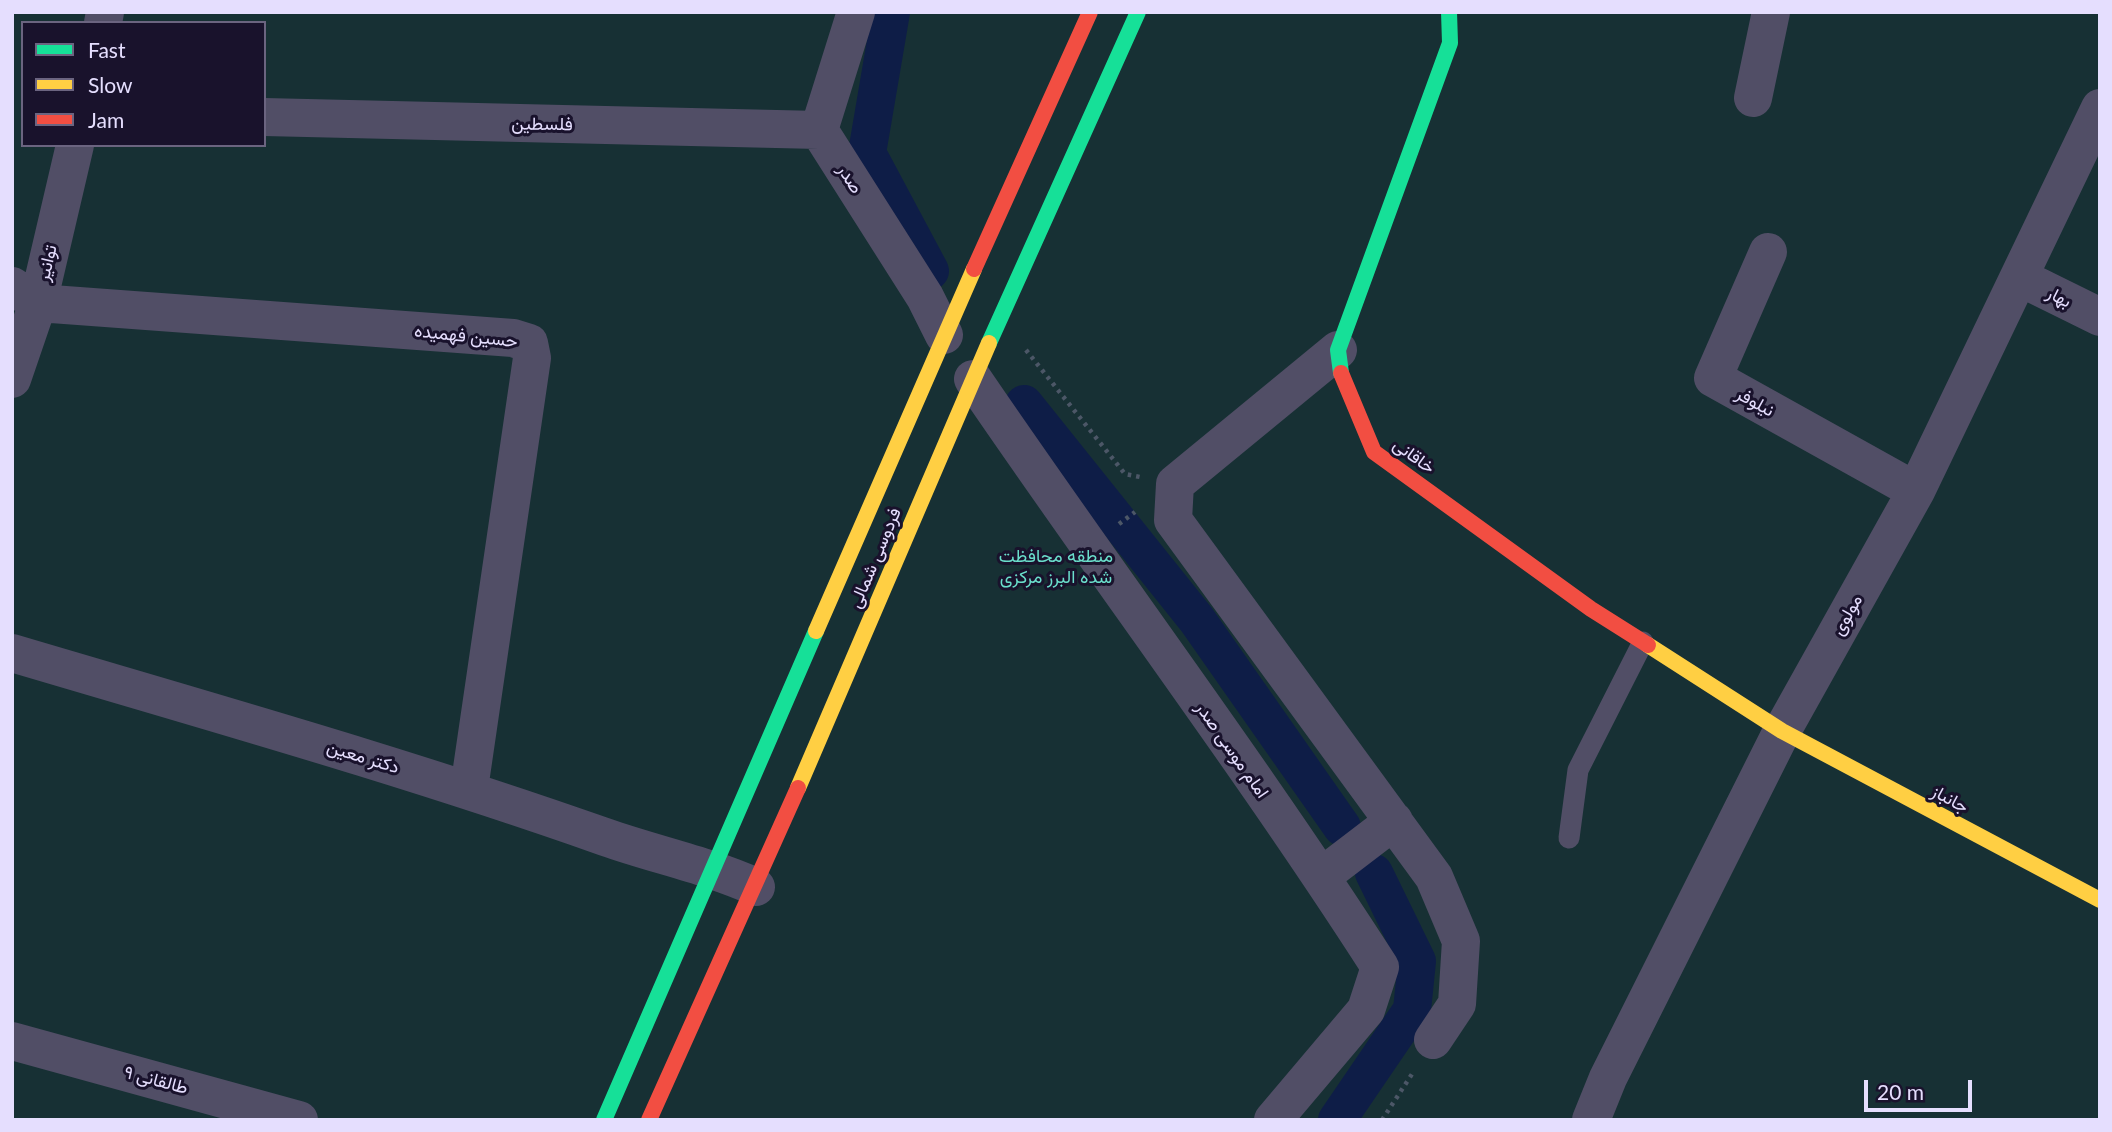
<!DOCTYPE html>
<html>
<head>
<meta charset="utf-8">
<style>
	body { margin:0 }
	#map { position:relative; width:2112px; height:1132px; overflow:hidden; background:#1c1826; font-family:Lato,sans-serif }
	canvas { display:block }
	.frame { position:absolute; inset:0; border:14px solid #e5defe; pointer-events:none }
	.legend { position:absolute; left:21px; top:21px; width:245px; height:126px; box-sizing:border-box; background:#19122c; border:2px solid #6b6480; margin:0; padding:9px 12px; list-style:none; font-size:21px; color:#e5defe }
	.legend li { display:flex; align-items:center; gap:14px; height:35px }
	.legend b { width:35px; border:2px solid #6b6480 }
	.scale { position:absolute; left:1864px; top:1080px; width:108px; height:32px; box-sizing:border-box; border:4px solid #e5defe; border-top:0; padding-left:9px; font-size:21px; line-height:24px; white-space:nowrap; color:#e5defe; -webkit-text-stroke:5px #19122c; paint-order:stroke }
</style>
</head>
<body>
<div id="map">
<canvas width="2112" height="1132"></canvas>
<div class="frame"></div>
<ul class="legend">
<li><b style="height:9px;background:#16e098"></b>Fast</li>
<li><b style="height:9px;background:#ffcf43"></b>Slow</li>
<li><b style="height:9px;background:#f24e42"></b>Jam</li>
</ul>
<div class="scale">20 m</div>
</div>
<script>
const ctx = document.querySelector('canvas').getContext('2d');
ctx.lineJoin = 'round';
function paint(path, color) { ctx.fillStyle = color; ctx.fill(path, 'evenodd'); }
function stroke(path, color, width, dash) { ctx.strokeStyle = color; ctx.lineWidth = width; ctx.lineCap = dash ? 'butt' : 'round'; ctx.setLineDash(dash || []); ctx.stroke(path); }
function write(font, color, halo, rows, align = 'center') {
  ctx.font = font + ' Lato,Vazirmatn,sans-serif'; ctx.lineWidth = 6; ctx.setLineDash([]); ctx.textBaseline = 'middle'; ctx.strokeStyle = halo; ctx.fillStyle = color; for (const [text, x, y, turn = 0] of rows) {
    ctx.save(); ctx.translate(x, y); ctx.rotate((+turn || 0) * Math.PI / 180); ctx.textAlign = isNaN(turn) ? turn : align; if (halo) ctx.strokeText(text, 0, 0); ctx.fillText(text, 0, 0); ctx.restore();
  }
}
paint(new Path2D(`
	M12 12H2100V1120H12ZM23 23H264V145H23Z`), '#173034');
stroke(new Path2D(`
	M891 12 867 153 930 271
	M1024 404 1197 620 1342 827
	M1337 1120 1412 1010 1417 961 1374 873`), '#0e1d47', 38);
stroke(new Path2D(`
	M1026 350 1125 474 1140 477
	M1119 524 1135 512
	M1382 1120 1414 1071`), '#4c5767', 4.5, [3.5, 5]);
stroke(new Path2D(`
	M1569 838 1578 770 1643 642`), '#514e66', 21);
stroke(new Path2D(`
	M856 12 819 130 925 297 944 335
	M103 23 105 12
	M1753 98 1771 12
	M264 117 819 130
	M1768 252 1713 378 1916 491
	M2019 277 2100 317
	M12 286 38 303 513 338 529 343 532 358 469 789
	M1338 350 1175 484 1173 520 1434 877 1461 941 1457 1004 1433 1040
	M12 379 38 303 75 145
	M973 379C1107 576 1251 766 1380 967L1366 1010 1273 1120
	M12 653C211 712 410 768 605 837 656 855 707 865 756 887
	M1322 876 1394 821
	M12 1041 299 1120
	M1591 1120 1608 1078 1782 731 1916 491 2100 108`), '#514e66', 38);
stroke(new Path2D(`
	M989 343 1138 12
	M1341 373 1338 350 1450 43 1449 12
	M604 1120 816 631`), '#16e098', 16);
stroke(new Path2D(`
	M816 631 974 269
	M1648 645 1782 731 2100 900
	M798 788 989 343`), '#ffcf43', 16);
stroke(new Path2D(`
	M974 269 1090 12
	M1341 373 1374 452 1591 609 1648 645
	M649 1120 798 788`), '#f24e42', 16);
write('18px', '#e5defe', '#19122c', [
	["فلسطین",542,124,1],
	["صدر",850,179,58],
	["توانیر",47,263,-77],
	["بهار",2059,297,27],
	["حسین فهمیده",466,336,6],
	["نیلوفر",1755,402,29],
	["خاقانی",1414,456,36],
	["فردوسی شمالی",875,558,-67],
	["مولوی",1847,615,-61],
	["امام موسی صدر",1232,750,55],
	["دکتر معین",363,757,17],
	["جانباز",1950,799,28],
	["طالقانی ۹",156,1080,15]
]);
write('18px', '#6adecb', '#19122c', [
	["منطقه محافظت",1056,556],
	["شده البرز مرکزی",1056,577]
]);
</script>
</body>
</html>
